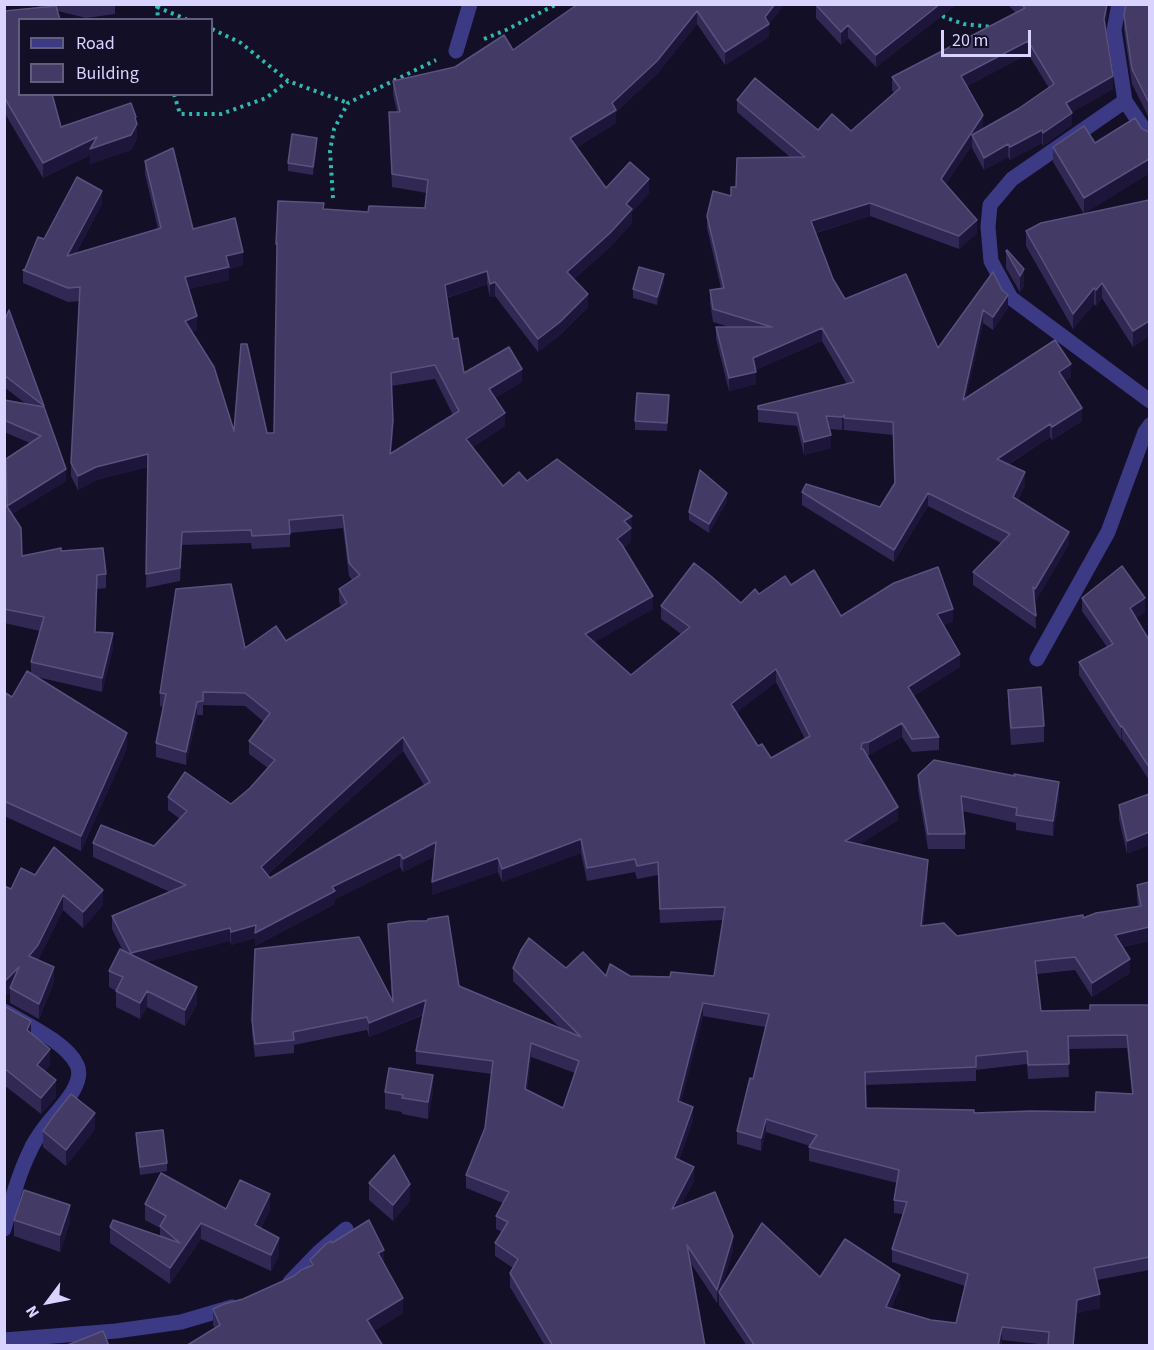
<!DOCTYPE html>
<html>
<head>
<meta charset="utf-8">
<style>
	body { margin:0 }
	#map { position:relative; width:1154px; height:1350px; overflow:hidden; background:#130f26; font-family:"Source Sans 3",sans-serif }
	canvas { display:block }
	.frame { position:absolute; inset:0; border:6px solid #d9d4ff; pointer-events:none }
	.legend { position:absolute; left:18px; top:18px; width:195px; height:78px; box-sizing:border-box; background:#130f26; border:2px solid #625e7d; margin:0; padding:8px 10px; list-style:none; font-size:18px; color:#d9d4ff }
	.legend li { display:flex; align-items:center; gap:12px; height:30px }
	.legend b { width:30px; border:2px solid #625e7d }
	.north { position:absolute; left:18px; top:1272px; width:60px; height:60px; -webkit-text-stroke:4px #130f26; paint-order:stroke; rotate:238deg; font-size:16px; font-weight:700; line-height:24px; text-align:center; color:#d9d4ff }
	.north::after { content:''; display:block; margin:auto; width:21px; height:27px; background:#d9d4ff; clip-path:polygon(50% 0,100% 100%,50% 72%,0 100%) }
	.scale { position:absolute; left:941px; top:30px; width:90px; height:27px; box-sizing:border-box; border:3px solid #d9d4ff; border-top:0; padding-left:8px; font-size:18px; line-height:21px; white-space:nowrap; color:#d9d4ff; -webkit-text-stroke:4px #130f26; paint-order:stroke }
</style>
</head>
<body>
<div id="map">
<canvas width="1154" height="1350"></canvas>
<div class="frame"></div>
<ul class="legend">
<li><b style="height:8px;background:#3d3a85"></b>Road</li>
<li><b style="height:16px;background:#433a66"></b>Building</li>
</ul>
<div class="north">N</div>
<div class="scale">20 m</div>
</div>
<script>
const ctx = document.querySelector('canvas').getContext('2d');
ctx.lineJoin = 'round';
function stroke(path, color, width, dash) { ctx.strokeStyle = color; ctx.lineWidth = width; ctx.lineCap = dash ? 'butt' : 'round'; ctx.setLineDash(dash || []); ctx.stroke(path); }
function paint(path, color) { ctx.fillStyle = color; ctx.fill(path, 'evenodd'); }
stroke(new Path2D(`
	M933 4 944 17 964 24 992 27
	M157 5 158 20
	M157 7 188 20
	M212 29 241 43 288 81 348 103
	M484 39 506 30 557 4
	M174 94 180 114H221L266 98 288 81
	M333 198 330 151 334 129 348 103 436 60`), '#2fb8b0', 4, [3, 4.5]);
stroke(new Path2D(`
	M1119 4 1114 30 1125 101 1150 138
	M456 51 470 4
	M1125 101 1012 179 990 205 988 227 991 261 1011 298 1150 401
	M1037 659 1108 532 1145 432 1150 425
	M4 1011C26 1024 67 1043 77 1065 86 1084 58 1110 47 1124 41 1132 34 1141 30 1151 18 1175 11 1203 4 1229
	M290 1282 319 1252 346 1229
	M4 1340 116 1331 181 1322 232 1307`), '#3d3a85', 15);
paint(new Path2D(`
	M30 4H115V14L86 18 58 11 20 20 61 127 136 123 137 139 131 150 90 164V155L43 178 4 112V11L40 7Z
	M578 4H785L769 24V37L725 65 697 24 657 74 616 112V123L577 147 606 188 649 193 632 212V223L610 247 574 279 588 307 560 335 538 352 495 296 490 297 487 284 447 298 453 339 464 373 522 382 495 398 505 426 473 447 503 486 527 481 632 529 631 530V542L624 547 653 609 594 642 631 675 681 634 661 619V606L741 603 759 594 791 585 841 616 953 622 943 625 960 667 913 696 939 737V750L912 752 902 737 867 756 898 820 860 844 928 874 923 926 957 936 1083 918 1138 906 1137 899V885L1149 882V941L1122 947 1130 973 1092 997 1075 970 1037 974 1041 1011 1090 1010 1149 1005V1270L1097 1280 1100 1308 1077 1313 1048 1345 1002 1340 1001 1346H747L719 1305V1299L717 1303 690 1262 705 1346H545L510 1287V1273L513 1268 495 1256V1243L502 1232 496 1229V1216L503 1203 466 1188V1175L485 1128 492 1074 416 1064V1051L423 1015 369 1037 367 1030 294 1045V1053L255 1057 252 1034V1020L392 1000 388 924 459 986 560 1028 513 981V968H566L606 976 670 977 714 976 723 920 660 923 658 875 637 879 635 872 587 881 581 853 502 882 498 872 432 895 434 856 403 872 400 867 335 899V904L255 946V938L231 945 230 941 146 962 197 1004 185 1026 147 1007 140 1019 116 1007V991L109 987V971L123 951 112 929V916L170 892 93 857V843L154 846 180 819 168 810V797L231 804 250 788 268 768 249 754V741L264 722 245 706 203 705V715H197L186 765 156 757V743L163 707 160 706V693L245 648 286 641 342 607 339 602V589L352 580 349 576 343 528 290 533V547L252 549 251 543 182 545 180 581 146 588 148 467 96 480 78 490 71 476V463L80 301 68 302 23 283V270L25 269 44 239 102 204 76 253 158 229 145 174V161L193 229 243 265 229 269V280L189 289 197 330 191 332 234 431 267 433H274L277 257H276L324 209 368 212 425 208 427 193 392 187 389 112H397L393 94V81L455 67 513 50ZM435 379 453 415 391 454 393 434 391 386ZM776 682 805 739 771 758 758 746 737 712ZM403 751 424 785 270 878 267 875ZM703 1016 765 1027 753 1079 737 1131V1144L761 1151 766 1132 810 1146 809 1147V1161L897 1183 894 1200V1213L903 1214 892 1249V1262L965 1286 956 1323 931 1320 891 1308 900 1288 820 1277 722 1286 733 1250 681 1205 694 1181 679 1160 693 1120 681 1102ZM1127 1048 1132 1094 1095 1112 974 1113 866 1108 865 1085 976 1081V1070L1027 1064 1028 1079 1069 1077 1068 1049ZM531 1057 575 1073 563 1108 527 1090Z
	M816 4H957L876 67 848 38 841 45 816 18Z
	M1007 4H1107L1105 25 1113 89 1072 112V125L1043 146 1042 143 1010 160 1008 157 984 170 972 148V145L945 185 977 233 959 249 870 216 816 233 833 279 845 299 938 348 993 272 1008 308 993 330 983 323 966 397 1071 377 1065 381 1082 421 1052 440 1050 437 1009 464 1025 485 1018 500 1069 544 1035 602 1036 629 973 585V572L1001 543 928 506 894 562 802 505V492L880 507 894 483 893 435 844 430V429L842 430 829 429 831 448 804 455 797 426 758 422V406L847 384 822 341 755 370 756 384 729 391 716 339V327H729L713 322 710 303V290L721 288 707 228V216L731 196 736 187 790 157 737 112V100L818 130 851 131 894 93 892 90V77L1016 13ZM1028 54 1049 88 1018 109 983 129 967 86Z
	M1149 4V118L1132 84 1124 30V15Z
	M1142 129 1084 214 1053 162V147L1095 143Z
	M317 146 313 175 288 171V163Z
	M1149 200V336L1133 347 1102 298 1096 306 1094 304 1073 329 1026 246V231Z
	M1006 251 1024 269V286L1020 292 1006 268Z
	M664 282 657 305 633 298V289Z
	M9 310 66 469V481L12 514 22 556 61 551 106 574V588L97 589 95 632 113 648 102 692 37 677 127 748 81 851 4 816V692L12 697 31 673V662L40 631 4 623V502L7 506 30 443 4 432V400L26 404 4 387V316L5 319Z
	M669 403 667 431 635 430V421Z
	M727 501 709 533 689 520V512Z
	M1082 598 1145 612 1136 618 1149 640V780L1122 739 1121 740 1079 675V662L1107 647 1082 611Z
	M1008 690 1044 726V742L1011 745 1008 706Z
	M918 775 1059 797 1053 836 1016 830V823L962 811 965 834V849H928L918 790Z
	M1149 794V845L1127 854 1119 819V805Z
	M35 875 103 905 83 928 63 910 38 960 54 982 39 1019 10 1003V992L4 997 11 889Z
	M4 1006 31 1033 50 1065 45 1071 56 1097 41 1114 4 1085Z
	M433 1091 428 1119 402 1114V1112L385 1109V1092Z
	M95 1129 66 1166 43 1147V1131Z
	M136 1133 167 1163V1171L140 1175 136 1142Z
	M369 1183 410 1201 393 1221 369 1200Z
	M145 1204 226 1209 270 1210 261 1228 279 1255 271 1271 201 1239 170 1284 110 1243V1227L160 1236V1228L145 1220Z
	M14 1220 70 1222 60 1252 14 1236Z
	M332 1243 384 1264 403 1313 374 1331 215 1328 213 1325V1309L243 1299 294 1276 310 1266V1260Z`), '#312854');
paint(new Path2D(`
	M775 4H785L769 24V37L725 65V52L765 17Z
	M940 4H957L876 67V55Z
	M1107 4V17L1104 32V19Z
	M697 11V24L657 74 616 112V123L570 151V138L612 103Z
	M848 25V38L841 45V32Z
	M1028 41V54L961 89V76Z
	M1113 76V89L1066 116V103Z
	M1072 113V125L1043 146V133Z
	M983 115V128L972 135V145L941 192V179Z
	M136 117 137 139 131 150 90 164V155L43 178V163Z
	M1042 130V143L1010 160V147Z
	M317 138V146L313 175V167Z
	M1008 144V157L984 170V158Z
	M1149 159V174L1084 214V198Z
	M649 179V193L632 212V223L610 247 567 285V272Z
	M102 191V204L67 269V256Z
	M870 203V216L811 234V221Z
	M977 220V233L959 249V236Z
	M243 252V265L229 269V280L185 290V277L226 256Z
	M1024 269V286L1020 292V276Z
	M487 271V284L445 298V285Z
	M664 274V282L657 305V297Z
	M495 282V296L490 297V284Z
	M1102 283V298L1096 306V290Z
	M1094 288V304L1073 329V314Z
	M588 294V307L560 335 538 352V339Z
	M1008 295V308L993 330V317Z
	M983 310V323L963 412V400Z
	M197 316V330L185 334V321Z
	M1149 321V336L1133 347V331Z
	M822 328V341L753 371V358Z
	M1071 364V377L1059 385V372Z
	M522 369V382L489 402V389Z
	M756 372V384L729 391V378Z
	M1082 408V421L1052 440V427Z
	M505 413V426L466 452V439Z
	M844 415V429L842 430V417Z
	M393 420V434L390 468V454Z
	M1050 424V437L997 471V459Z
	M831 435V448L804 455V442Z
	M148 454V467L96 480 78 490V476L96 467Z
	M66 469V481L7 517V506Z
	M1025 472V485L1013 510V497Z
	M727 493V501L709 533V524Z
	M928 493V506L894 562V550Z
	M632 516 631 542 617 553V539L624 521Z
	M182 532V545L180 581V568Z
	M1069 532V544L1035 602V589Z
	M653 596V609L585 648V634Z
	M1145 598V612L1130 622V608Z
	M953 609V622L937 628V614Z
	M113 633V648L102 692V678Z
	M960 654V667L908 700V687Z
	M776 669V682L731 717V704Z
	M197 702V715L186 765V752Z
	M902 723V737L869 755V742Z
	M1122 726V739L1121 740V727Z
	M127 733V748L81 851V836Z
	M403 737V751L261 880V867Z
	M1059 782V797L1053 836V821Z
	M898 807V820L845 854V841Z
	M1149 832V845L1127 854V841Z
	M581 839V853L502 882V869Z
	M436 842V856L403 872V859Z
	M400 854V867L335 899V904L255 946V938L231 945V932L332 887Z
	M498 858V872L432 895V882Z
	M928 860V874L921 940V926Z
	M103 890V905L83 928V912Z
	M63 895V910L38 960 29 956Z
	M1149 927V941L1115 948V935Z
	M230 928V941L131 966V953Z
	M1130 959V973L1092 997V983Z
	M19 967 10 988V992L4 997V982Z
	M54 967V982L39 1019V1004Z
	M197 987V1004L185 1026V1010Z
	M147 991V1007L140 1019V1003Z
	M426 1000V1013L369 1037V1023Z
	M703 1003V1016L678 1114V1101Z
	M31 1021V1037L27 1030Z
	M531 1043V1057L525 1103V1089Z
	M50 1049V1065L37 1081V1065Z
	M433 1075V1091L428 1119V1102Z
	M56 1080V1097L41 1114V1098Z
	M693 1107V1120L675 1171V1158Z
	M95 1113V1129L66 1166V1150Z
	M766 1119V1132L761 1151V1138Z
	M694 1167V1181L672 1222V1209Z
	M410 1184V1201L393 1221V1205Z
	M270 1194V1210L255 1241V1225Z
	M70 1205V1222L60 1252V1235Z
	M201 1223V1239L170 1284V1268Z
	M733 1236V1250L720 1294 719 1292V1299L717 1303V1290Z
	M279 1238V1255L271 1271V1255Z
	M384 1250V1265L378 1253Z
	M900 1275V1288L886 1320V1307Z
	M1100 1294V1308L1077 1313 1074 1346H1073L1077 1300Z
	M403 1298V1313L367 1336V1320Z
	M1002 1327V1340L1001 1346H998Z`), '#1d163a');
const building = new Path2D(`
	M578 4H775L765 17 769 24 725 52 697 11 657 61 612 103 616 110 570 138 606 188 630 162 649 179 626 204 632 209 610 233 567 272 588 294 560 322 538 339 495 282 490 284 487 271 445 285 453 339 458 338 464 373 509 347 522 369 489 389 505 413 466 439 503 486 519 472 527 481 557 459 632 516 624 521 631 528 617 539 622 545 653 596 585 634 631 675 690 627 661 606 694 563 712 577 741 603 755 589 759 594 785 576 791 585 814 570 841 616 894 583 938 567 953 609 937 614 960 654 908 687 939 737 912 739 902 723 869 742 862 743 861 749H863L898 807 845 841 928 860 921 926 944 923 957 936 1083 915V918L1096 913 1141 906 1137 885 1149 882V927L1115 935 1130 959 1092 983 1075 957 1035 961 1041 1011 1090 1010V1005H1149V1257L1094 1268 1100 1294 1077 1300 1073 1346 1048 1345 1049 1332 1002 1327 998 1346H755L719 1292 762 1223 820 1277 845 1239 900 1275 886 1307 931 1320 956 1323 968 1274 892 1249 907 1202 894 1200 899 1170 809 1147 817 1135 766 1119 761 1138 737 1131 750 1078 753 1079 769 1014 703 1003 678 1101 693 1107 675 1158 694 1167 672 1209 715 1192 733 1236 717 1290 687 1245 705 1346H553L510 1273 518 1259 495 1243 508 1222 496 1216 509 1192 466 1175 485 1128 493 1061 416 1051 426 1000 369 1023 367 1017 293 1032 294 1040 255 1044 252 1020 255 949 359 937 393 1002 388 924 410 921H427L428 919 448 916 459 986 581 1037 513 968 521 950 529 938 566 968 583 952 606 976 610 964 630 976 670 977 671 972 714 976 725 907 660 909 658 862 637 866 635 859 587 868 581 839 502 869 498 858 432 882 436 842 403 859 400 854 332 887 335 891 255 933 256 925 231 932 230 928 131 953 112 916 186 885 93 843 101 825 154 846 187 811 168 797 185 772 231 804 250 788 275 760 249 741 270 713 245 693 203 692V701L197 702 186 752 156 743 166 694 160 693 176 589 231 584 245 648 276 626 286 641 347 603 339 589 360 575 349 563 343 515 289 520 290 534 252 536 251 530 182 532 180 568 146 574 148 454 96 467 78 476 71 463 80 287 68 288 23 270 25 269 38 237 44 239 77 177 102 191 67 256 161 228 145 161 173 148 193 229 235 218 243 252 226 256 229 267 185 277 197 316 185 321 214 367 234 431 241 344H247L267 433H274L277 243 276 244 278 201 324 203 323 209 368 212 369 206 425 208 428 180 392 174 389 112H400L393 81 455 67 504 35 513 50 555 20ZM435 365 459 411 390 454 393 420 391 373ZM776 669 810 736 771 758 762 744 758 746 731 704ZM403 737 430 782 270 878 261 867ZM1127 1035 1133 1094 1096 1092 1095 1112 1031 1111 974 1113V1110L866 1108 865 1072 976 1067V1056L1027 1051 1028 1065 1069 1064 1068 1036ZM531 1043 579 1061 563 1108 525 1089Z
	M940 4 876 55 848 25 841 32 816 5Z
	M1021 4H1107L1104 19 1113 76 1066 103 1072 113 1043 133 1042 130 1010 147 1008 144 984 158 972 135 1018 109 1054 84 1028 41 961 76 983 115 941 179 977 220 959 236 870 203 811 221 833 279 845 299 906 274 938 348 993 272 1002 290 1008 295 993 317 983 310 963 400 1055 340 1071 364 1059 372 1082 408 1052 427 1050 424 997 459 1025 472 1013 497 1069 532 1035 589 1033 587 1036 616 973 572 1010 534 928 493 894 550 802 492 806 484 880 507 895 483 893 422 844 418V415L842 417 826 416 831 435 804 442 797 413 758 409V406L854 382 822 328 753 358 756 372 729 378 716 327H772L713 309 710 290 724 288 707 216 713 191 731 196V187H736L737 158 805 157 737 100 755 78 818 130 832 114 851 131 900 88 892 77 1025 8Z
	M1126 4H1149V103L1132 69 1124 15Z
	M56 6 60 20H20V94H52L61 127 131 103 136 117 135 118 137 124 131 135 90 149 97 137 43 163 4 97V11Z
	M1135 118 1142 129 1149 132V159L1084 198 1053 147 1084 126 1095 143Z
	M292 134 317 138 313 167 288 163Z
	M1149 200V321L1133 331 1102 283 1096 290 1094 288 1073 314 1026 231 1041 223Z
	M1007 250 1024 269 1020 276 1006 251Z
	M639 267 664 274 657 297 633 289Z
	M9 310 44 406 4 375V316L5 319Z
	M637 393 669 395 667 423 635 421Z
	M4 400 44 407 66 469 7 506 6 459 41 436 4 420Z
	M700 470 727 493 709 524 689 512Z
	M4 502 21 528 22 556 61 548V551L103 548 106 574 97 575 95 632 113 633 102 678 31 662 44 617 4 609Z
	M1122 566 1145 598 1130 608 1149 640V767L1122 726 1121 727 1079 662 1113 644 1082 598Z
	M27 671 127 733 81 836 4 801V692L12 697Z
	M1041 687 1044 726 1011 728 1008 690Z
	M934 760 1015 776 1014 774 1059 782 1053 821 1016 815 1017 808 961 796 965 834H928L918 775Z
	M1149 794V832L1127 841 1119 805Z
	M54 847 103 890 83 912 63 895 38 945 29 956 54 967 39 1004 10 988 19 967 4 982V886L11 889 21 868 35 875Z
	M120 949 197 987 185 1010 147 991 140 1003 116 991 123 977 109 971Z
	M4 1006 31 1021 27 1030 50 1049 37 1065 56 1080 41 1098 4 1068Z
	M389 1068 433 1075 428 1102 402 1098 403 1095 385 1092Z
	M71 1094 95 1113 66 1150 43 1131 55 1114Z
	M163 1130 167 1163 140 1167 136 1133Z
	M394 1155 410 1184 393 1205 369 1183Z
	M161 1173 226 1209 240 1180 270 1194 255 1225 279 1238 271 1255 201 1223 170 1268 110 1227 113 1220 180 1243 160 1226 166 1216 145 1204Z
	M24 1190 70 1205 60 1235 14 1220Z
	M369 1220 384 1250 378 1253 403 1298 367 1320 383 1346H186L220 1325 213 1309 224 1304 243 1299 294 1276 301 1270 313 1265 310 1260 325 1245 331 1241 332 1243Z
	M103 1331 109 1346H65Z`);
paint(building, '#433a66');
stroke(building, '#5a527e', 1.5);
</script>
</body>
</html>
